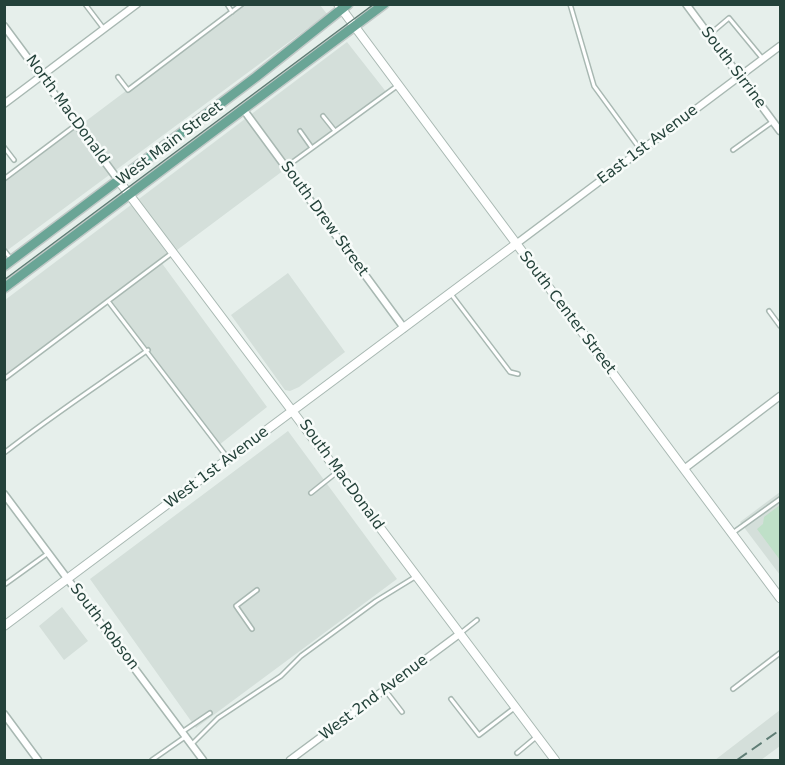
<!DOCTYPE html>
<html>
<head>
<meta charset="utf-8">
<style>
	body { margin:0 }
	#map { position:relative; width:785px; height:765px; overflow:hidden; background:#e6efeb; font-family:"DejaVu Sans",sans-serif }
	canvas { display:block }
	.frame { position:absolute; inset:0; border:6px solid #24423a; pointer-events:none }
</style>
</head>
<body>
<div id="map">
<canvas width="785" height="765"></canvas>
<div class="frame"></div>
</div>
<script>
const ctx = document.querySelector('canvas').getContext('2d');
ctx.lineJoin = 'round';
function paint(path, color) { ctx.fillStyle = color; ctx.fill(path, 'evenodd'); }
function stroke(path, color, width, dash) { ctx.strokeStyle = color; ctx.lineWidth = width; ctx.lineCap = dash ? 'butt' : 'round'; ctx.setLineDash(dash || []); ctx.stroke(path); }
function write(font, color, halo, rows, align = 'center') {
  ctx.font = font + ' "DejaVu Sans",sans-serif'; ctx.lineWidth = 5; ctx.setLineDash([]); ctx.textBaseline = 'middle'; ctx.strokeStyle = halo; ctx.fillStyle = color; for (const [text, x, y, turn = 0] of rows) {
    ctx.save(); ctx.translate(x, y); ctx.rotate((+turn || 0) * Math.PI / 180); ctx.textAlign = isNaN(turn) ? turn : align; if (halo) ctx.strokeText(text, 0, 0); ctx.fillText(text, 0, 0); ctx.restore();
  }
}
paint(new Path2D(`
	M240 5H320L327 14 5 252V182Z
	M347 42 387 93 161 262 267 407 219 445 111 300 5 379V300Z
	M288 273 345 352 299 387 290 391 285 390 231 315Z
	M288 431 397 579 196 728 90 579Z
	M780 492V575L740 522Z
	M62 607 88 641 64 660 39 626Z
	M780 710V746L761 760H715Z`), '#d4dfda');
paint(new Path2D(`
	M780 505V560L757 529 763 524 764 517Z`), '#bfe0c8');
const service = new Path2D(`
	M85 4 104 29
	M227 4 232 12
	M570 4 594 86 640 149
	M709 35 729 18 762 58
	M118 77 128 90 242 4
	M323 116 335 131
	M300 131 312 148
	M4 147 14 160
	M733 150 772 122
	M286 167 397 86
	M4 179 76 125
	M4 250 11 259
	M451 294 510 372 518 374
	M108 301 227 457
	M769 311 780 326
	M4 379 172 253
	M4 453C51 416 100 384 148 350
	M311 493 336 473
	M734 532 780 499
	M4 585 47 554
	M252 629 236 606 257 590
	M462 632 477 620
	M733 689 780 653
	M385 690 402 712
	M451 699 479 735 513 709
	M182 732 210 713
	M192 744 218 718 281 676 301 656 376 601 415 577
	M517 753 535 738
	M152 760 185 737`);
const minor = new Path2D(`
	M686 4 780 131
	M4 26 119 181
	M4 104 137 4
	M243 109 404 328
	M516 244 780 46
	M684 469 780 396
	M4 494 203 760
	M4 714 38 760
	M290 760 458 635`);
const tertiary = new Path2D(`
	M338 4 780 598
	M119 181 555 760
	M4 626 516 244`);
const primary = new Path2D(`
	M4 266 256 77 348 4
	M4 288 384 4`);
stroke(service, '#a8b8b2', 6);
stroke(minor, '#a8b8b2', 9);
stroke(tertiary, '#a8b8b2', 10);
stroke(primary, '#c2cac8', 12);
stroke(service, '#fff', 3);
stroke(minor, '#fff', 6);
stroke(tertiary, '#fff', 8);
stroke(primary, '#6aa596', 9);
stroke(new Path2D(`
	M4 280 374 4`), '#5f7d75', 1.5);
stroke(new Path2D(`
	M737 760 780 730`), '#5f7d75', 2, [12, 6]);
write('15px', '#24423a', '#f7fbf9', [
	["South Sirrine",733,68,53],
	["North MacDonald",67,110,54],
	["West Main Street",170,144,-37],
	["East 1st Avenue",648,145,-37],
	["South Drew Street",324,219,54],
	["South Center Street",567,313,53],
	["West 1st Avenue",217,468,-37],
	["South MacDonald",341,475,54],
	["South Robson",104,627,53],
	["West 2nd Avenue",374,698,-37]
]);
</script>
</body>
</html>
